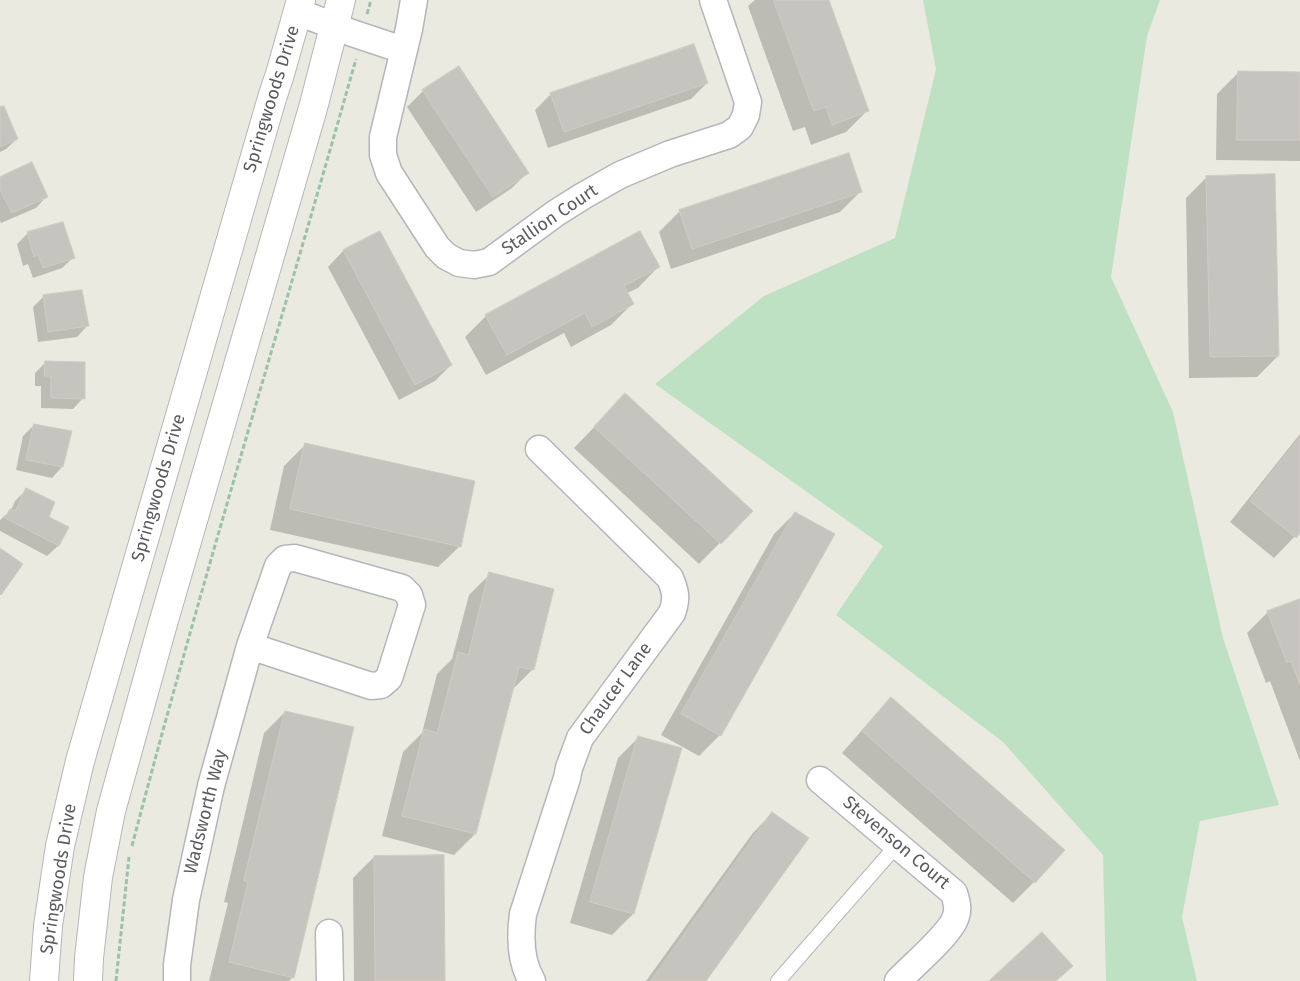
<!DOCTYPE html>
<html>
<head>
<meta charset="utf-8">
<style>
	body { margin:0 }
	canvas { display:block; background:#ebeae1 }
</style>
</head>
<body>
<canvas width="1300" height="981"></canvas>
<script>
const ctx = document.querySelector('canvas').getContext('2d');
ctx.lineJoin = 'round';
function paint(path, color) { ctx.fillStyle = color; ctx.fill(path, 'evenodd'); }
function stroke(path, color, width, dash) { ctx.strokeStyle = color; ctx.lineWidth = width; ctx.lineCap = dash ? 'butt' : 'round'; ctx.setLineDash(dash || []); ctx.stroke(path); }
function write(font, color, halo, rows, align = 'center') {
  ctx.font = font + ' "Fira Sans",sans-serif'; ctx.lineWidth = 4.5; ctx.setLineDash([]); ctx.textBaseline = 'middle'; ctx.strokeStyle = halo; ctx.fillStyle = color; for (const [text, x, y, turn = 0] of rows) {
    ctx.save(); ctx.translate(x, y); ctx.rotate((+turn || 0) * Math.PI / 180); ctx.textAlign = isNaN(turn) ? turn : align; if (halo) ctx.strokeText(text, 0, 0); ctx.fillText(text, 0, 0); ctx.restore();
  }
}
paint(new Path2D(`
	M923 0H1160L1147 36 1111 277 1173 412 1223 638 1279 805 1200 821 1182 917 1197 981H1106L1103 855 1003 742 836 615 883 546 655 384 764 296 895 238 936 69Z`), '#bfe1c3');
paint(new Path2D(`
	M755 0H827L867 111 846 132 811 145 805 127 793 131 748 6Z
	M458 68 528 172 512 188 476 212 407 107 423 91Z
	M1238 73H1300V161L1216 160 1217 94Z
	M707 83 691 99 548 148 535 110 551 94Z
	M0 109 17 139 6 149 0 152Z
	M1207 177 1278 356 1257 377 1189 378 1186 198Z
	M0 179 46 197 36 208 1 223 0 221Z
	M861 191 840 212 671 269 659 232 680 211Z
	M380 232 451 365 435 381 399 400 328 267 343 251Z
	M28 233 73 258 62 268 33 278 28 264 23 266 17 244Z
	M658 267 638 288 627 293 632 304 611 325 571 347 564 333 486 375 465 337 486 316Z
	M44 296 87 326 77 337 38 342 33 307Z
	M46 362 83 398 73 409 41 408V386H35V373Z
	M625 395 751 511 699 564 574 448Z
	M34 425 62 467 52 478 16 470 23 436Z
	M1300 434V531L1274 558 1230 522Z
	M305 445 460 546 438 567 270 530 284 466Z
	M26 490 47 518 67 528 58 546 47 556 0 531V520L11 510 15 501Z
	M795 513 833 535 720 735 699 756 661 735 774 534Z
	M490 574 553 590 532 670 511 691 475 834 454 855 382 836 403 752 422 733 437 674 452 659 469 595Z
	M1300 600V761L1270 681 1266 683 1247 633 1268 612Z
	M891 699 1034 882 1013 903 842 753 871 720Z
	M285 712 293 977 289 981H209L228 903 224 902 264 733Z
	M639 737 633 914 612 935 570 923 618 758Z
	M772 813 705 981H646L752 834Z
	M374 857 444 981H354L353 878Z`), '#0003');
const building = new Path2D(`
	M774 0H829L869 111 832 125 826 107 814 111Z
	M694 44 708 83 564 132 550 93Z
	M459 66 529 173 493 197 422 90Z
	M1238 71 1300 72V140H1237Z
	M4 106 18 139 0 147V107Z
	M849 153 862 192 692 249 679 210Z
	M32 162 48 197 12 213 0 190V177Z
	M1275 174 1279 356 1210 357 1206 176Z
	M63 222 75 258 43 268 38 254 34 257 27 232Z
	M380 231 452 365 415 385 343 250Z
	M640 231 660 267 624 286 634 304 592 327 585 313 507 355 485 315Z
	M82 290 89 326 48 332 43 295Z
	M45 361 85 362V399L51 398V376H45Z
	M625 393 753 511 721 544 594 427Z
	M34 424 72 431 63 467 26 460Z
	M1300 437V533L1296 538 1250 501Z
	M305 443 475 481 461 547 290 509Z
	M26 488 55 502 49 517 69 527 59 546 5 518 10 509 15 511Z
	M795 512 835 534 721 736 681 714Z
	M0 548 23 564 1 595 0 594Z
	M489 572 554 589 534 670 519 667 476 834 402 816 424 729 437 733 458 652 468 655Z
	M1300 599V685L1291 661 1287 663 1267 611Z
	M891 697 1065 850 1035 883 862 731Z
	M285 711 354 727 294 978 229 962 248 882 244 881Z
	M638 736 682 748 634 914 590 902Z
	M772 812 809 838 706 981H651Z
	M444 855 445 981H375L374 856Z
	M1042 932 1073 966 1056 981H989Z`);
paint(building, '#c6c4be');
stroke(building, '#cfccc0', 1);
const service = new Path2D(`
	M778 981 897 845`);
const minor = new Path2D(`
	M414 0 409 29 383 137V155L389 173 437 247 446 256 459 263 474 265 489 262 556 213 583 196 620 175 670 154 729 135 740 127 746 115 748 102 713 0
	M298 12 352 33 403 50
	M295 558 402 588 409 595 412 605 389 678 381 685 371 686 250 646 278 566 285 559Z
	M820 780 954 893C956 900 959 908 956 916 952 933 911 967 898 981
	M329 933 330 981
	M177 981V965L186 900 211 786 250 646
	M532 981C520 961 520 936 523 914L567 778 569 768 580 738 672 613C677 599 676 592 670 578L539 449`);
const tertiary = new Path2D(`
	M44 981 48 926 60 846 80 761 272 98 280 74 301 0
	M88 981 89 958 98 877 111 811 162 627 313 108 341 0`);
stroke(service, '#b4b6ba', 16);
stroke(minor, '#b4b6ba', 29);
stroke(tertiary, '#b4b6ba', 30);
stroke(new Path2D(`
	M367 14 371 0
	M132 846C201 582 282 321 356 59
	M116 981 129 857`), '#9ac1a9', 3, [5, 2.5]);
stroke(service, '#fff', 14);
stroke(minor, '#fff', 26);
stroke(tertiary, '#fff', 28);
write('18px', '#5a5c60', '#fff', [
	["Springwoods Drive",272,99,-73],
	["Stallion Court",550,220,-34],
	["Springwoods Drive",159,488,-74],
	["Chaucer Lane",616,689,-54],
	["Wadsworth Way",206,812,-76],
	["Stevenson Court",896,843,40],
	["Springwoods Drive",59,879,-81]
]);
</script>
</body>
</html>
